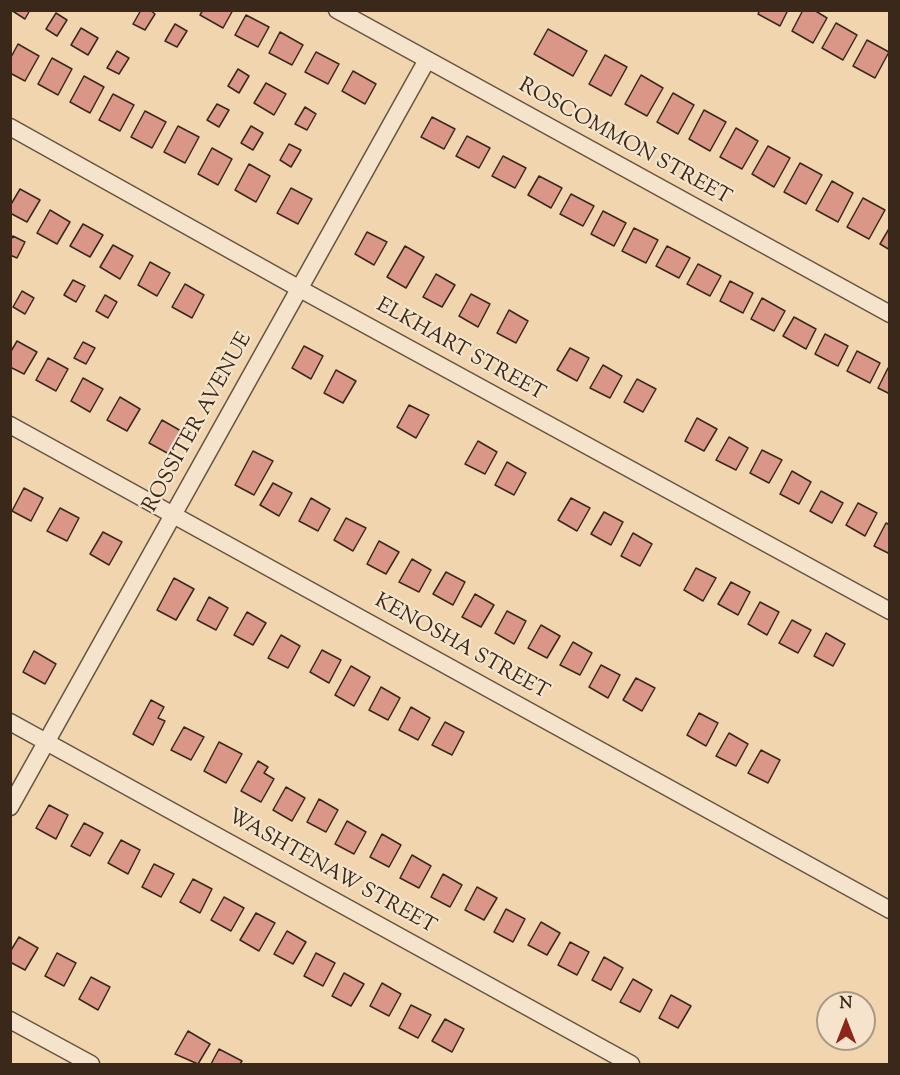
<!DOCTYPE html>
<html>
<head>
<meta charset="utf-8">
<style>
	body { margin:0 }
	#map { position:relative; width:900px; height:1075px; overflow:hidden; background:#f0d5af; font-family:"Sorts Mill Goudy",serif }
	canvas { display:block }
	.frame { position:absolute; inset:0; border:12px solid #3a291b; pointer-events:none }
	.north { position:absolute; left:816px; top:991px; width:60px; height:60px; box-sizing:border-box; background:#f5e4cb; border:2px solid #aa9985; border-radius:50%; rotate:0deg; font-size:16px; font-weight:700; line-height:24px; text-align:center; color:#3a291b }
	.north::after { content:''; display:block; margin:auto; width:21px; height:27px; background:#8f2418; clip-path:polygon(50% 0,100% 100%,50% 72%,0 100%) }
</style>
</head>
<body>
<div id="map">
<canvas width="900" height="1075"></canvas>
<div class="frame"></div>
<div class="north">N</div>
</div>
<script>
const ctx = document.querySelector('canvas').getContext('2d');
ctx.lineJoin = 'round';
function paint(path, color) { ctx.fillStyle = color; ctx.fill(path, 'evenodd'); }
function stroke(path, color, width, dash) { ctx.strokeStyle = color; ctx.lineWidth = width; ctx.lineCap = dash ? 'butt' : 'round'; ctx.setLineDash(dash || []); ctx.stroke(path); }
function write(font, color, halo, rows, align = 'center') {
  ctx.font = font + ' "Sorts Mill Goudy",serif'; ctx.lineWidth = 4.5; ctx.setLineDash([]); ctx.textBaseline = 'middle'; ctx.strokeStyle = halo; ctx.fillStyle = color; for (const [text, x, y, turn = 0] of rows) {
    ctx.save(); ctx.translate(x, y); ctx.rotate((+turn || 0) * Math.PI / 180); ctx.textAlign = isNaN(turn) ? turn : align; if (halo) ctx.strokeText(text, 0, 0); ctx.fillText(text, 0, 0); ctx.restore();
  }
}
const building = new Path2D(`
	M11 10H30L25 19Z
	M141 10H150L155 14 145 30 133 24Z
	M203 10H233L223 28 200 15Z
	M760 10H788L780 26 758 14Z
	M803 10H814L827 18 813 43 792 31Z
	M56 13 67 20 57 36 46 29Z
	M246 15 269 27 258 47 235 35Z
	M836 23 857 35 843 60 822 48Z
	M175 24 187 31 177 47 165 41Z
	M81 28 98 38 88 55 71 45Z
	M548 29 587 51 573 76 534 54Z
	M280 32 303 45 292 65 269 53Z
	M867 40 889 52 875 78 853 66Z
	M18 44 39 56 25 81 10 73V59Z
	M117 51 129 58 119 74 107 68Z
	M316 52 339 64 328 84 305 72Z
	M605 55 627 67 611 96 589 84Z
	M52 58 72 69 58 95 38 84Z
	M238 69 249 76 239 93 228 86Z
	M353 71 376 84 365 104 342 91Z
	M641 75 663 88 647 116 625 104Z
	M84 76 104 87 90 113 70 102Z
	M266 83 286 94 274 115 254 103Z
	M673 93 694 105 678 134 657 122Z
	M113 94 134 105 120 131 99 120Z
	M217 104 229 110 219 127 207 120Z
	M305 107 316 114 307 130 295 124Z
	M704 110 726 122 710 151 689 139Z
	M145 111 166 122 152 148 131 137Z
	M432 117 455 129 444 149 421 137Z
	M178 126 199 137 185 163 164 152Z
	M251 126 263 133 253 150 241 143Z
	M736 128 758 141 742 169 720 157Z
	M467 136 490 148 479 168 456 156Z
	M289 144 301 150 291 167 280 160Z
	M768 146 790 158 774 187 752 174Z
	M212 148 232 159 218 185 198 174Z
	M503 156 526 168 515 188 492 176Z
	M800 163 822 175 806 204 784 192Z
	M249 164 270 176 256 202 235 190Z
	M539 176 562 188 551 208 528 195Z
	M832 181 853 193 838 222 816 210Z
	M291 188 312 199 298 224 277 213Z
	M20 189 40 200 27 222 10 213V206Z
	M571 194 594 206 583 226 560 214Z
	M863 198 885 210 869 239 847 227Z
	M50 210 70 222 57 244 37 233Z
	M603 211 626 223 614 246 591 234Z
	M83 224 103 235 90 257 70 246Z
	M890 227V250L880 244Z
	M634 228 658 240 646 263 622 251Z
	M367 232 387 242 374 265 355 254Z
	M13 236 25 242 17 258 10 255V241Z
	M113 245 133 256 120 279 100 267Z
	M405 246 424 257 406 288 387 277Z
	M667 246 690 258 679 278 656 266Z
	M150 262 170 273 157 296 138 285Z
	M698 264 721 276 710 296 687 284Z
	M436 274 455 285 442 307 423 297Z
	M73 280 85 286 76 302 64 295Z
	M730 281 753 293 743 313 720 301Z
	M185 284 204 295 192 318 172 307Z
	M22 291 34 298 25 314 13 307Z
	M471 294 490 304 478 327 459 316Z
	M105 295 117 302 108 318 96 311Z
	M762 298 785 311 774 331 751 319Z
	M509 310 528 321 516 343 497 333Z
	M794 317 816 329 806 349 783 336Z
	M825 334 848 346 838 366 815 354Z
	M17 341 37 352 24 374 10 367V353Z
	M83 342 95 348 86 364 74 358Z
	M304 346 323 356 311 379 292 368Z
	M570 348 589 358 577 381 557 370Z
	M857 351 880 363 870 383 847 371Z
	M48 358 68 369 56 391 36 380Z
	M603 365 622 376 610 398 590 388Z
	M888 368 890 369V394L878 388Z
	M336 370 356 381 343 403 324 393Z
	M83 378 103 389 90 412 71 401Z
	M637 379 656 389 643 412 624 402Z
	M120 397 140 409 127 431 107 420Z
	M409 405 429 415 416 438 397 427Z
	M697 418 717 429 704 451 685 441Z
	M162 420 181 431 169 454 149 443Z
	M729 437 748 448 736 470 716 460Z
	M478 441 497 452 485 474 465 464Z
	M762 450 782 460 769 483 750 473Z
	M253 451 273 461 254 495 235 485Z
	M507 462 526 473 514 495 495 485Z
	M792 471 811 482 799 504 780 494Z
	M273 483 292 493 279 516 260 505Z
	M24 488 43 498 31 521 12 511Z
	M821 491 843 503 832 523 810 511Z
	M311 498 330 509 318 531 299 521Z
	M571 498 590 508 577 531 558 520Z
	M858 503 877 513 865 536 846 525Z
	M60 508 79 518 67 541 47 531Z
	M604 512 623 522 611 545 591 534Z
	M346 518 366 528 353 551 334 540Z
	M886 523 890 525V554L874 546Z
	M103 532 122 542 109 565 90 554Z
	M633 533 652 544 640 566 621 556Z
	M379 541 399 552 386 574 367 564Z
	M412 559 431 570 419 592 399 582Z
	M696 568 716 578 703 601 684 590Z
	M446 572 465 582 453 605 433 594Z
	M174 578 194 589 176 620 157 610Z
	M731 582 750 592 738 615 718 604Z
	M475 594 494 605 481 627 462 617Z
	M209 597 228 608 216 630 197 620Z
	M760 602 779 612 767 635 748 624Z
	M507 611 526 621 514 644 495 633Z
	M247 612 266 623 253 645 234 635Z
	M792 620 811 630 798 653 779 643Z
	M541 625 560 636 547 658 528 648Z
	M826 633 845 644 833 666 814 656Z
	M281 635 300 646 288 668 268 658Z
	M573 642 592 653 580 675 560 665Z
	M322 650 341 660 329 683 310 672Z
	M34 651 56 664 45 684 23 672Z
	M601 665 620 675 608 698 589 687Z
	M351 666 370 677 354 706 335 695Z
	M636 678 655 688 642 711 623 700Z
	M381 687 400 698 388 720 369 710Z
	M151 700 164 707 158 718 165 721 153 745 133 734Z
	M411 707 430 718 418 740 399 730Z
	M699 713 718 723 706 746 687 735Z
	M445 722 464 732 452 755 432 745Z
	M184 727 204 737 191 760 171 750Z
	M729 733 748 744 736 766 716 756Z
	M219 742 242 754 226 783 204 771Z
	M761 750 780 760 768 783 748 773Z
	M258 761 268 767 264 773 274 779 261 802 241 791Z
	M286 787 305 798 292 821 273 810Z
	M319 799 338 810 326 832 307 822Z
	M49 805 68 815 56 839 36 828Z
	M347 821 366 832 354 854 335 844Z
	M84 823 103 833 90 856 71 846Z
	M382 834 401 845 389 867 370 857Z
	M121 840 140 850 128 874 108 863Z
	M412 855 431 866 419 888 400 878Z
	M154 864 174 874 161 897 142 887Z
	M443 874 462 885 450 907 431 897Z
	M193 879 212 889 200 913 180 902Z
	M477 887 497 898 484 920 465 910Z
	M224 897 244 908 231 931 211 920Z
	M506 909 525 919 513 942 494 932Z
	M256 913 275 923 259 951 240 940Z
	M541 922 560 933 547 955 528 945Z
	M287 931 306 942 293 964 274 954Z
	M19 937 38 948 25 970 10 962V952Z
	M570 942 589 952 577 975 558 965Z
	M57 953 76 963 64 986 45 976Z
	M316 953 335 963 323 986 304 976Z
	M604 957 623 968 611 990 592 980Z
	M344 973 364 984 351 1006 332 996Z
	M91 977 110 987 98 1010 79 999Z
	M633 979 652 990 640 1012 620 1002Z
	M382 983 401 994 389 1016 370 1006Z
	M671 995 691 1006 678 1028 659 1018Z
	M411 1005 431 1015 418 1038 399 1028Z
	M445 1019 464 1029 452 1052 432 1041Z
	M188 1031 210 1044 198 1064 175 1054Z
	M219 1049 242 1061 240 1064H211Z`);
paint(building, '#da9687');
stroke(building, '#3a291b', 1.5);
const minor = new Path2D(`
	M337 10 890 314
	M10 127 300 289 890 611
	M10 425 890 910
	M10 722 631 1064
	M10 807 427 60
	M10 1020 91 1064`);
stroke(minor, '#685440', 19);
stroke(minor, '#f5e4cb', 16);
write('21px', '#3a291b', '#f5e4cb', [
	["ROSCOMMON STREET",624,143,29],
	["ELKHART STREET",460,351,29],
	["ROSSITER AVENUE",199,423,-61],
	["KENOSHA STREET",461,648,29],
	["WASHTENAW STREET",331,873,29]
]);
</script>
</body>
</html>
